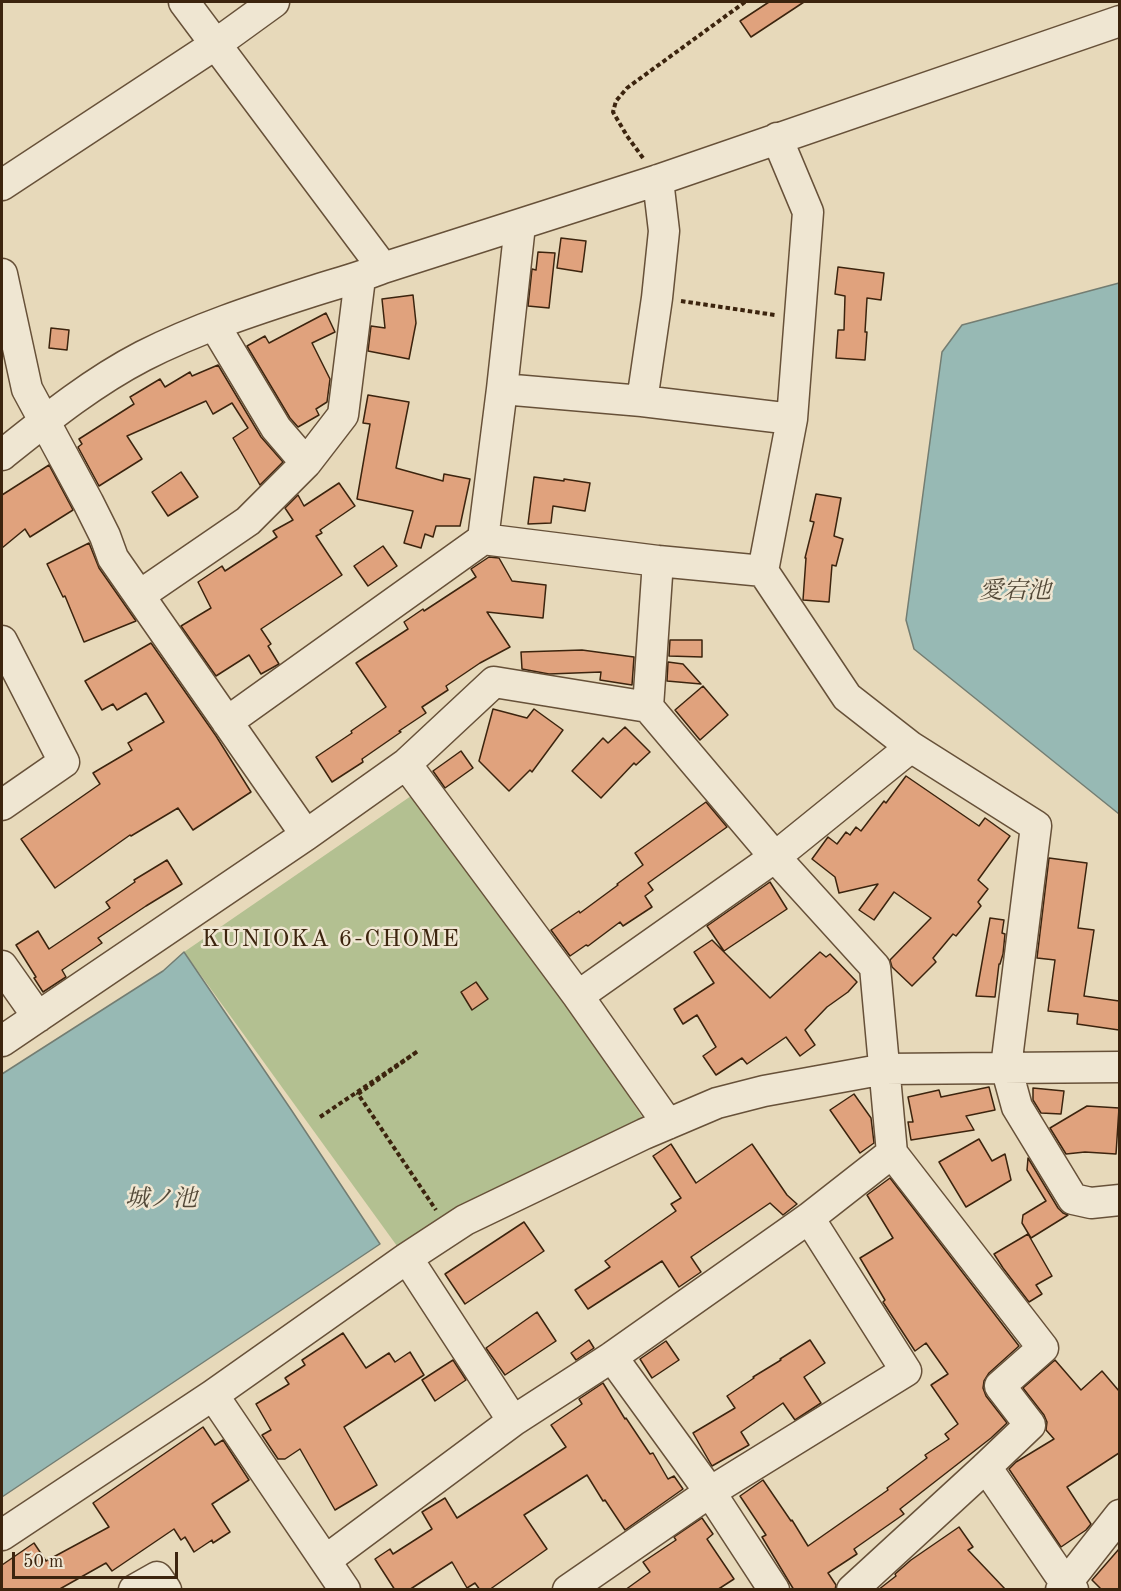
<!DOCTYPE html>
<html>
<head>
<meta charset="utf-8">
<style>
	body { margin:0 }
	#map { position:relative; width:1121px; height:1591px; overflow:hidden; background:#e7d9ba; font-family:"Old Standard TT",serif }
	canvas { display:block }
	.frame { position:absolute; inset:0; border:3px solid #3c240e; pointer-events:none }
	.scale { position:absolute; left:12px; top:1552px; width:166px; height:27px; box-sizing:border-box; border:3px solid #3c240e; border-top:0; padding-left:8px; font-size:18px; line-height:21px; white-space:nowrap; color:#3c240e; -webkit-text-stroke:4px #efe6d2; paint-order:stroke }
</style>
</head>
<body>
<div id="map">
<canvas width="1121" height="1591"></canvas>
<div class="frame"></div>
<div class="scale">50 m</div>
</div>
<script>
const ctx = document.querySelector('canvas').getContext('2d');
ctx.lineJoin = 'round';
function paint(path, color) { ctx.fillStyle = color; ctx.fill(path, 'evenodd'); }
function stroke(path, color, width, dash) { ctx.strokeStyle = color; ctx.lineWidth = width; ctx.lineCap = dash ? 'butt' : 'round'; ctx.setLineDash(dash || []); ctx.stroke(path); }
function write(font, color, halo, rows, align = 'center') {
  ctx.font = font + ' "Old Standard TT","Noto Serif JP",serif'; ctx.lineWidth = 5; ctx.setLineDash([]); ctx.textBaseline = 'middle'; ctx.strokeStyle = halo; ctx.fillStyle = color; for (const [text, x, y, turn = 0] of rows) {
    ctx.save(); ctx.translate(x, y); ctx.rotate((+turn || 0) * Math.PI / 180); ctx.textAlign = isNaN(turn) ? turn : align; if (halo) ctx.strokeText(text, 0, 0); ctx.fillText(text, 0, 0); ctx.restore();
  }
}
paint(new Path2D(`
	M411 796 437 804 643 1118 397 1246 184 952Z`), '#b3c091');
const water = new Path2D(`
	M1119 283H1120L1119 814 914 649 906 620 942 352 962 325Z
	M184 952 292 1111 380 1244 2 1497V1074L163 971Z`);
paint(water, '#97b9b4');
stroke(water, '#737d72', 1.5);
const building = new Path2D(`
	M769 2H804L751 37 740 21Z
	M561 238 586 241 582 272 557 268Z
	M538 252 555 253 549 308 528 306 532 269 536 270Z
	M838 267 884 273 881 300 867 298 865 332H867L865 360 836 358 838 330H844L845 296 835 294Z
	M413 295 416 323 409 359 368 351 371 326 385 328 382 299Z
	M326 313 335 332 312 343 330 379 327 402 316 409 319 415 298 427 290 418 247 346 265 336 269 343Z
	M51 328 69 330 67 350 49 348Z
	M218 365 261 437 283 462 260 485 233 438 248 428 232 403 213 414 206 401 127 436 142 459 99 486 78 447 82 444 79 439 134 404 130 397 160 379 165 387 190 372 192 376Z
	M368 395 409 402 396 468 443 481 444 474 470 479 460 526H436L433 537 425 534 421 548 404 543 413 511 357 499 370 424 363 423Z
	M49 465 73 510 30 537 25 529 2 548V495Z
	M181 472 198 497 168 516 152 492Z
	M534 477 564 481V479L590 483 585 511 553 506 551 523 528 524Z
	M339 483 355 506 320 530 322 533 316 536 342 575 261 629 271 644 268 646 279 664 261 674 249 655 216 676 181 626 211 608 198 582 222 566 225 571 277 537 273 531 293 520 285 508 298 495 304 506Z
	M816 494 841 498 834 536 843 539 836 566 832 565 829 602 803 600 806 558H805L814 522 810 521Z
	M89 543 99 568 136 621 84 642 65 596 63 597 47 564Z
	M383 546 397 566 368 586 354 566Z
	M489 557 499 558 512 581 546 585 543 618 487 612 510 647 480 663 446 686 448 690 422 707 426 713 399 731 401 732 362 759 363 762 332 782 316 757 352 733 351 731 386 707 356 663 408 629 404 622 423 609 424 611 476 577 471 569Z
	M670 640H702V657L669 656Z
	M151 643 216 736 251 792 193 830 178 808 131 836 130 835 55 888 21 839 100 784 93 773 132 750 128 743 164 722 146 693 117 710 113 704 102 710 85 681Z
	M582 650 634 657 632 685 600 680 601 672 549 674 522 669 521 652Z
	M668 662 683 664 701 684 667 681Z
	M703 686 728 715 700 740 675 710Z
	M493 709 527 718 534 709 563 730 532 772 530 770 509 791 479 761Z
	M625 727 650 752 636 765 634 763 601 798 572 771 603 738 608 743Z
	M461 751 473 768 445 788 433 771Z
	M906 776 979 826 985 818 1010 836 978 880 988 889 978 902 981 906 956 936 953 934 933 958 936 962 912 986 892 967 890 960 931 918 894 892 874 920 859 910 878 884 839 893 835 877 812 859 828 837 837 844 846 832 850 835 856 827 861 831 884 801 886 803Z
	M706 802 727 827 648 883 653 890 645 896 652 907 623 926 620 922 588 946 586 945 570 956 551 930 579 911 580 913 618 885 617 884 643 865 635 853Z
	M1049 858 1087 863 1078 928 1094 930 1084 996 1119 1001V1030L1077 1024 1078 1014 1048 1011 1055 960 1037 958Z
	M167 860 182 884 146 906 98 938 102 943 62 970 66 977 43 992 34 978 36 977 16 945 38 931 49 949 110 908 106 902 135 882 134 880Z
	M770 882 787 909 724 951 707 926Z
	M990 918 1004 920 1002 933 1005 934 1003 954 1000 964H999L995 997 976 996Z
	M712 940 770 998 820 952 826 957 830 954 857 982 848 992 827 1007 805 1030 815 1045 800 1056 786 1037 747 1064 742 1058 716 1075 703 1056 716 1047 697 1015 683 1024 674 1009 714 983 694 952Z
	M476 982 488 999 472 1010 461 992Z
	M989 1087 995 1110 966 1116 974 1130 911 1140 908 1122H913L908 1097 939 1090 941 1097Z
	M1033 1088 1064 1091 1061 1114 1041 1113 1033 1100Z
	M854 1094 871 1118 874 1143 860 1153 830 1110Z
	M1087 1106 1119 1108 1116 1154 1085 1152 1066 1154 1050 1128Z
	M979 1139 992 1161 1005 1154 1011 1180 966 1207 939 1162Z
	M671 1144 696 1183 752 1144 787 1195 797 1204 783 1215 770 1203 691 1257 701 1272 679 1287 662 1261 588 1309 575 1290 610 1267 605 1261 676 1211 671 1204 681 1198 653 1156Z
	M1028 1158 1058 1208 1063 1213 1068 1215 1031 1238 1022 1223 1023 1215 1046 1201 1027 1170Z
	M890 1178 1019 1346 989 1373 984 1381 983 1388 986 1396 1007 1423 991 1438 900 1509 904 1514 854 1549 857 1554 828 1573 836 1585 835 1590H794L762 1537 766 1535 740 1496 763 1480 791 1521 792 1520 808 1546 888 1490 887 1488 927 1458 925 1455 949 1439 945 1434 958 1424 931 1385 948 1374 926 1343 915 1351 883 1302 885 1300 860 1258 893 1238 867 1195Z
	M524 1222 544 1251 465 1304 445 1274Z
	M1028 1234 1052 1276 1036 1285 1042 1294 1029 1302 1003 1268 994 1254Z
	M537 1312 556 1341 505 1375 486 1348Z
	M343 1333 366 1368 389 1353 395 1362 410 1352 424 1375 344 1427 377 1485 335 1510 300 1449 285 1459H278L262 1435 271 1430 256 1404 289 1384 285 1378 305 1365 302 1360Z
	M589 1340 594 1348 576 1360 571 1353Z
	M810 1340 825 1363 804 1377 821 1403 795 1420 783 1403 741 1432 749 1445 712 1466 693 1433 735 1408 727 1396 754 1378 753 1377 781 1360 780 1359Z
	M666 1341 679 1360 652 1378 640 1359Z
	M453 1360 466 1380 435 1401 422 1380Z
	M1055 1360 1081 1390 1102 1371 1119 1391V1453L1067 1487 1091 1524 1086 1530 1061 1547 1009 1469 1016 1462 1054 1439 1046 1430 1047 1422 1044 1415 1023 1388Z
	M603 1383 625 1419 626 1418 650 1454 653 1453 668 1479 674 1476 683 1489 625 1530 605 1500 603 1501 587 1475 524 1515 547 1549 489 1590H480L475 1583 467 1588 452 1562 409 1590H395L375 1559 390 1549 393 1554 432 1529 422 1512 445 1498 457 1518 566 1447 551 1425 582 1404 579 1399Z
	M203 1427 215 1445 223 1440 249 1480 212 1504 230 1532 213 1543 212 1540 194 1552 185 1537 181 1540 174 1529 112 1571 106 1563 58 1590H2V1565L34 1543 46 1561 109 1527 93 1503Z
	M702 1518 713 1534 707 1539 734 1579 717 1590H625L650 1572 643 1562 676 1540 674 1537Z
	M959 1527 973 1547 968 1550 1006 1590H878L896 1576 895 1574 911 1560Z
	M1119 1549V1590H1102L1092 1580Z`);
paint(building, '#e0a27d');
stroke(building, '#3c240e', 1.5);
const minor = new Path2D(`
	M184 2 383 268
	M777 138 808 212 792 419 763 571 847 697 911 747 1036 826 1006 1067 1017 1107 1073 1199 1091 1203 1120 1200
	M2 185 216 44 274 2
	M2 274 27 389 88 502 105 536 113 558 306 835
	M215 326 276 428 306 463
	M502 389 642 401 792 419
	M642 401 657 298 664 231 658 180
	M2 455C47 419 91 383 143 356 196 329 254 310 310 292 334 284 359 278 383 268L658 180 1120 21
	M483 539 502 389 520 225
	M140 595 248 521 306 463 343 415 360 278
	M2 641 64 762 2 805
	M648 707 658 561
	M227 722 483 539 658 561 763 571
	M406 764 494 682 648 707 775 857 875 967 892 1153 1043 1348 1000 1386 1030 1425 986 1467 852 1590
	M2 966 38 1017
	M578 996 775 857 911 747
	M2 1041 306 835 406 764 578 996 668 1124
	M407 1258 513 1421
	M612 1357 710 1492 774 1590
	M213 1395 345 1590
	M986 1467 1066 1584 1073 1590
	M2 1535 213 1395 407 1258 465 1220 644 1134 717 1103 764 1091 885 1069 1120 1067
	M326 1560 513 1421 612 1357 809 1218 892 1153
	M134 1590 157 1577 166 1590
	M568 1590 710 1492 906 1371 809 1218
	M1061 1590 1120 1515`);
stroke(minor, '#675139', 33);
stroke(new Path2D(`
	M643 158 627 136 613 112 616 101 627 88 745 2
	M681 301 775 315
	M320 1117 418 1051 358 1094 436 1210`), '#3c240e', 4, [4.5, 3]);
stroke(minor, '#efe6d2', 30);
write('italic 24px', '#534938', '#efe6d2', [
	["愛宕池",1015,592],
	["城ノ池",161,1200]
]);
ctx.letterSpacing = '1.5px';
write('24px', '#3c240e', '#efe6d2', [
	["KUNIOKA 6-CHOME",331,940]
]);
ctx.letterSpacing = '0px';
</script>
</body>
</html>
